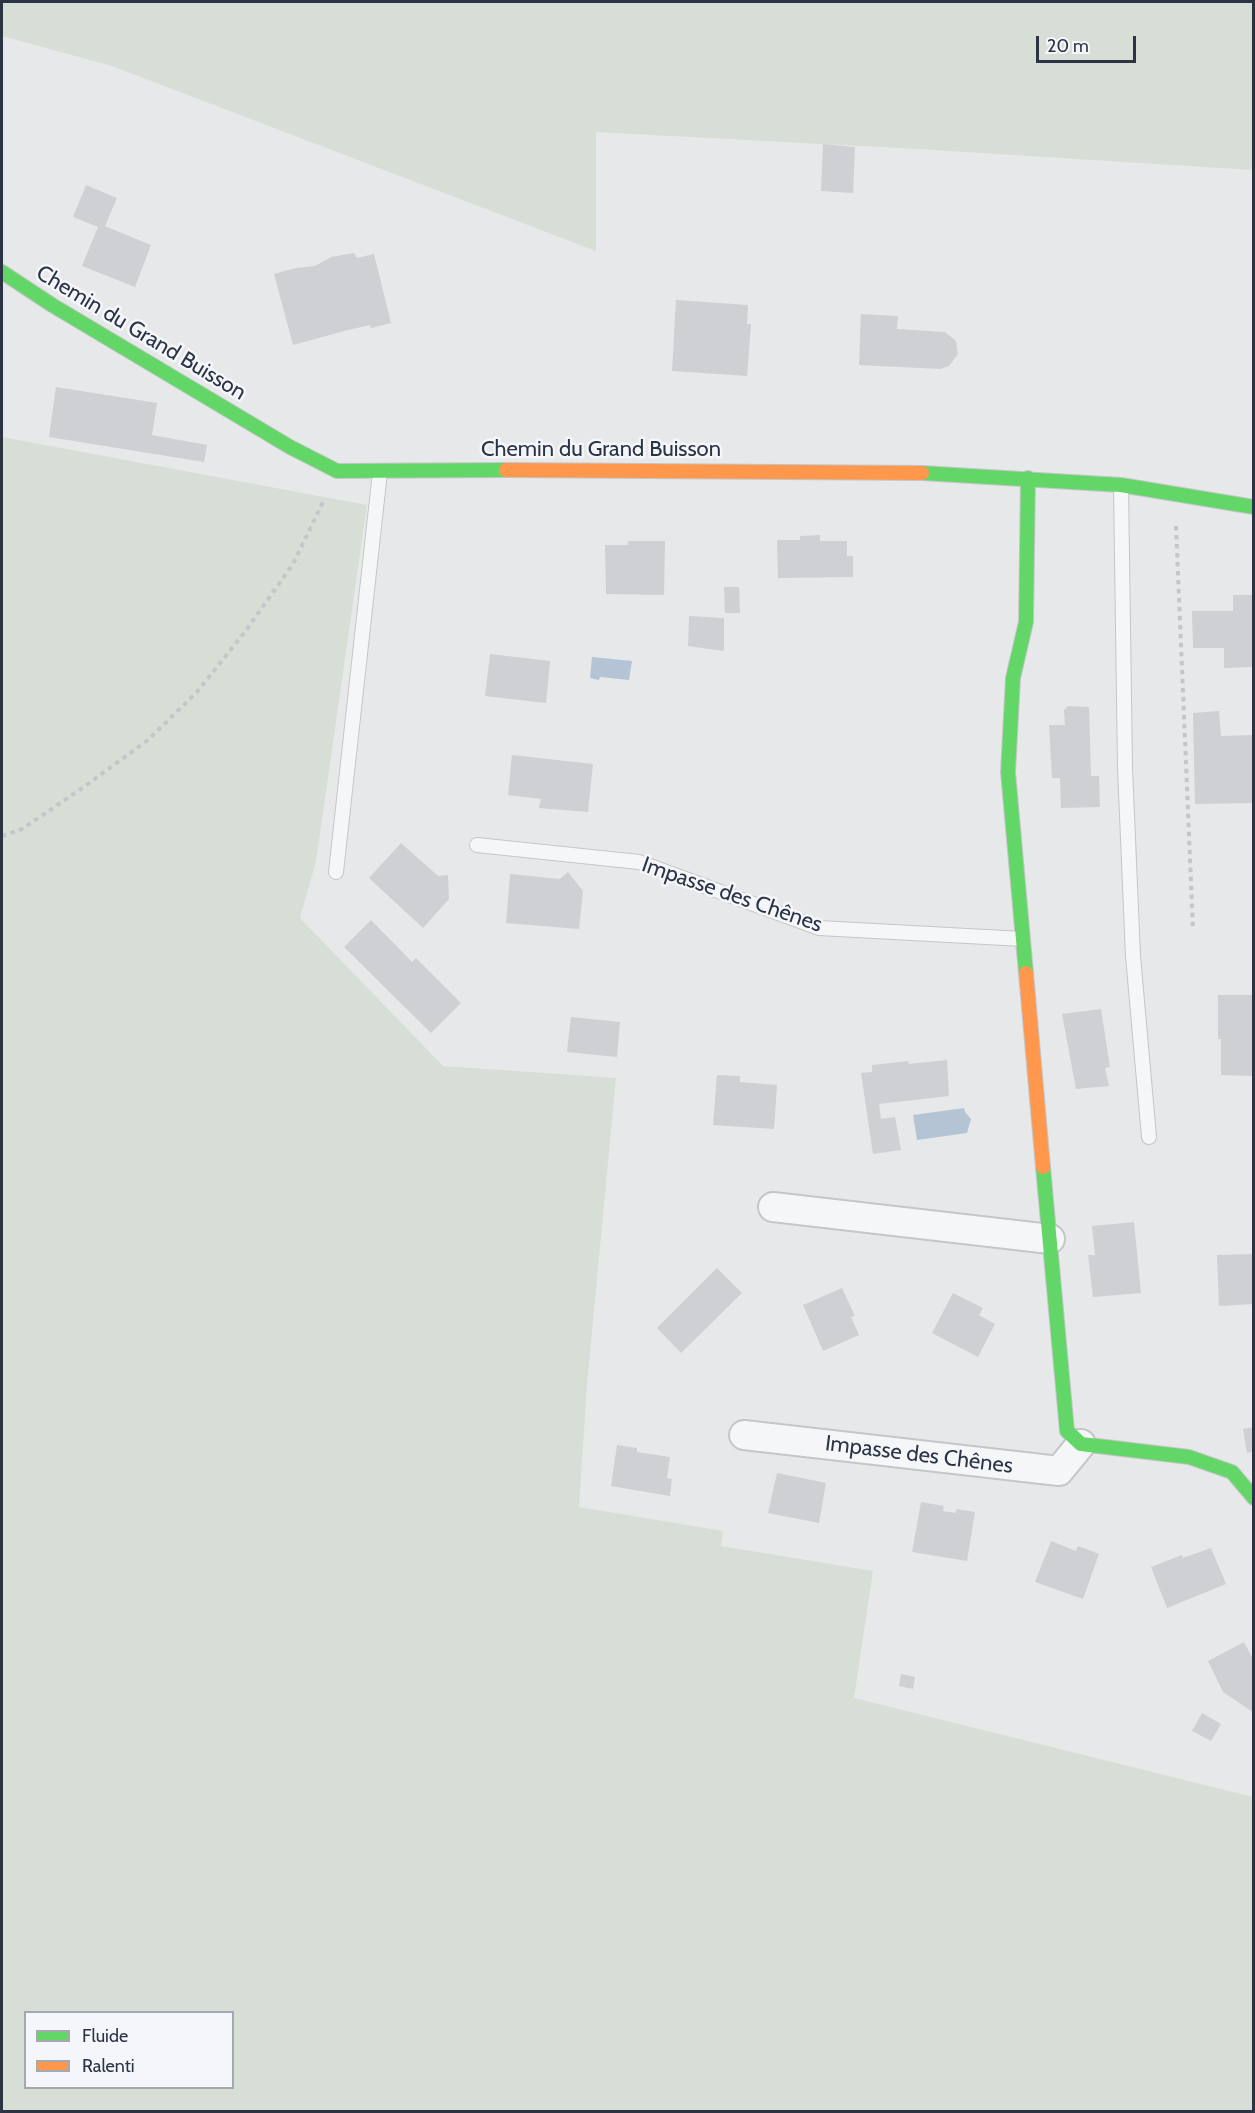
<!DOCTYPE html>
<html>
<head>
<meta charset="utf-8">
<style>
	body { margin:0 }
	#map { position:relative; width:1255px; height:2113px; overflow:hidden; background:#e6e8ea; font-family:Cabin,sans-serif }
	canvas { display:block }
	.frame { position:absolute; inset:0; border:3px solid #2b3445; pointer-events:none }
	.legend { position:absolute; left:24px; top:2011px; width:210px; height:78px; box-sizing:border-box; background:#f4f6f9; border:2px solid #a4a8b1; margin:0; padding:8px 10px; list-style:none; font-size:18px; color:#2b3445 }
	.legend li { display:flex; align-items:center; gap:12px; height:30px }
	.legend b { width:30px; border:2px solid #a4a8b1 }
	.scale { position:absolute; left:1036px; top:36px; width:100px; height:27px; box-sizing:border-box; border:3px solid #2b3445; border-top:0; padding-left:8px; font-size:18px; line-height:21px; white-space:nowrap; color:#2b3445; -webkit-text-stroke:4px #f4f6f9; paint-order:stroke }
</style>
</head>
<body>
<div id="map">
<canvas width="1255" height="2113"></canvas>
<div class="frame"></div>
<ul class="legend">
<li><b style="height:8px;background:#63d668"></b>Fluide</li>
<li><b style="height:8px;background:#ff974d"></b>Ralenti</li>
</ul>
<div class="scale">20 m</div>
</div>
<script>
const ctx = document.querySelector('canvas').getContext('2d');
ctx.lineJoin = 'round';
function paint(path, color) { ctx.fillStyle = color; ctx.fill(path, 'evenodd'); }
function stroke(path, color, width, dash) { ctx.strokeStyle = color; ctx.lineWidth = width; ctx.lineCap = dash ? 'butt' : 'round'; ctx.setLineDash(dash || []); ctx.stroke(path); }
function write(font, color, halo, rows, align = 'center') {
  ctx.font = font + ' Cabin,sans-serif'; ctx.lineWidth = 5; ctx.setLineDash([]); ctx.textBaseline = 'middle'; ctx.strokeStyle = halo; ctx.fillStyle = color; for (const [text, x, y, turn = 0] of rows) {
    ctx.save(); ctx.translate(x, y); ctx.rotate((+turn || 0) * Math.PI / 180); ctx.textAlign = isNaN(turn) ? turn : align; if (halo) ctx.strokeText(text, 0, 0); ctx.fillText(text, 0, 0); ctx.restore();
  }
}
paint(new Path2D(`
	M2 2H1253V170L918 149 596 132V251L112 66 2 36Z
	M2 437 367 505 316 861 300 918 443 1066 616 1078 587 1384 579 1507 723 1531 721 1546 873 1571 854 1698 1253 1797V2111H2ZM232 2012V2088H26V2012Z`), '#d6ded6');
paint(new Path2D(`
	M592 657 632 661 629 680 600 677 599 680 590 678Z
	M964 1108 965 1112 971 1119 967 1133 917 1140 913 1115Z`), '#b4c4d5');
paint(new Path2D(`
	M823 144 855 147 853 193 821 191Z
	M86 185 117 198 105 226 151 245 135 287 82 266 98 227 73 217Z
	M354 253 357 258 374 254 391 323 371 328 370 325 348 330 293 345 274 274 296 268 315 266 331 257Z
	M676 300 748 305 747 324H751L747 376 672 371Z
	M861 314 898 316 897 329 945 332 956 341 958 354 949 366 940 369 859 365Z
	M56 387 157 403 152 435 207 445 204 462 49 437Z
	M820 535V541H847V556H853V577L778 578 777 540H800V536Z
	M628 541H665L664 595 606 594 605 545H628Z
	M724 587H739L740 613H725Z
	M1233 595H1254V667L1224 668V648H1193L1192 611H1233Z
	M689 616 724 618V651L688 646Z
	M490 654 550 661 546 703 485 696Z
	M1068 706 1089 707 1091 776H1099L1100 807 1061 808 1060 778H1052L1049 725H1065L1064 710Z
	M1219 711 1221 736 1254 735V803L1195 804 1193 713Z
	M512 755 593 764 588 812 539 808 541 799 508 795Z
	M401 843 438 876 448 875 449 899 423 928 369 878Z
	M568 872 583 891 579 929 506 923 510 874 560 879Z
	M371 920 412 962 416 958 461 1003 431 1033 344 947Z
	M1218 995H1254V1076L1221 1075V1039H1218Z
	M1101 1009 1110 1067 1105 1068 1109 1086 1076 1089 1062 1014Z
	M571 1017 620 1022 617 1057 567 1052Z
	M947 1060 949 1096 879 1104 881 1119 895 1117 901 1150 873 1154 861 1073 872 1072V1065L908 1061 909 1064Z
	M717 1075 740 1076V1082L777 1085 774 1129 713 1125Z
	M1134 1222 1141 1293 1093 1297 1088 1255H1095L1092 1226Z
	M1254 1254V1304L1219 1306 1217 1255Z
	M717 1268 742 1293 681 1353 657 1328Z
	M842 1288 855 1316 851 1317 859 1335 823 1351 803 1305Z
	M953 1293 983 1308 979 1315 995 1324 978 1357 932 1333Z
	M1254 1427V1451L1247 1453 1243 1429Z
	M617 1445 637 1448V1452L670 1457 667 1478 672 1479 670 1496 611 1486Z
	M777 1473 826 1483 819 1523 768 1513Z
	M921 1502 944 1506 943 1511 956 1513V1509L975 1512 967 1561 912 1552Z
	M1051 1541 1076 1551 1078 1546 1099 1554 1083 1599 1035 1582Z
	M1211 1548 1226 1584 1167 1608 1151 1567 1182 1555 1183 1558Z
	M1244 1642 1254 1661V1713L1223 1692 1208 1661Z
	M901 1674 915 1677 913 1689 899 1686Z
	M1202 1713 1221 1724 1211 1741 1192 1731Z`), '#ced0d3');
const lane = new Path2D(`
	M1121 486 1125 768 1133 956 1149 1137
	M477 845 639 862 819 928 1023 939
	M336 872 380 472`);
const street = new Path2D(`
	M773 1207 1050 1239
	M744 1435 1059 1471 1081 1444`);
const fast = new Path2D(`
	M2 272 52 305 290 447 337 471 506 470
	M922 473 1121 485 1254 507
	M1026 973 1008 772 1013 678 1026 622 1028 478
	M1043 1167 1067 1431 1081 1444 1189 1457 1232 1472 1254 1498`);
const slow = new Path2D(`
	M506 470 922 473
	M1026 973 1043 1167`);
stroke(lane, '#c4c6c8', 16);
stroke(street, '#c4c6c8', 32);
stroke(fast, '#c4c6c8', 16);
stroke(slow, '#c4c6c8', 16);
stroke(new Path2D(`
	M1176 526 1193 930
	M2 836 22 829 81 789 148 740 197 692 244 633 293 564 323 502`), '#c5c6ca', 4, [4.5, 4.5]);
stroke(lane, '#f5f6f7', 14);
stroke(street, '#f5f6f7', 28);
stroke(fast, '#63d668', 14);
stroke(slow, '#ff974d', 14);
write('22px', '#2b3445', '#f4f6f9', [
	["Chemin du Grand Buisson",141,333,31],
	["Chemin du Grand Buisson",601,450],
	["Impasse des Chênes",732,895,19],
	["Impasse des Chênes",919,1455,7]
]);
</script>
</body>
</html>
